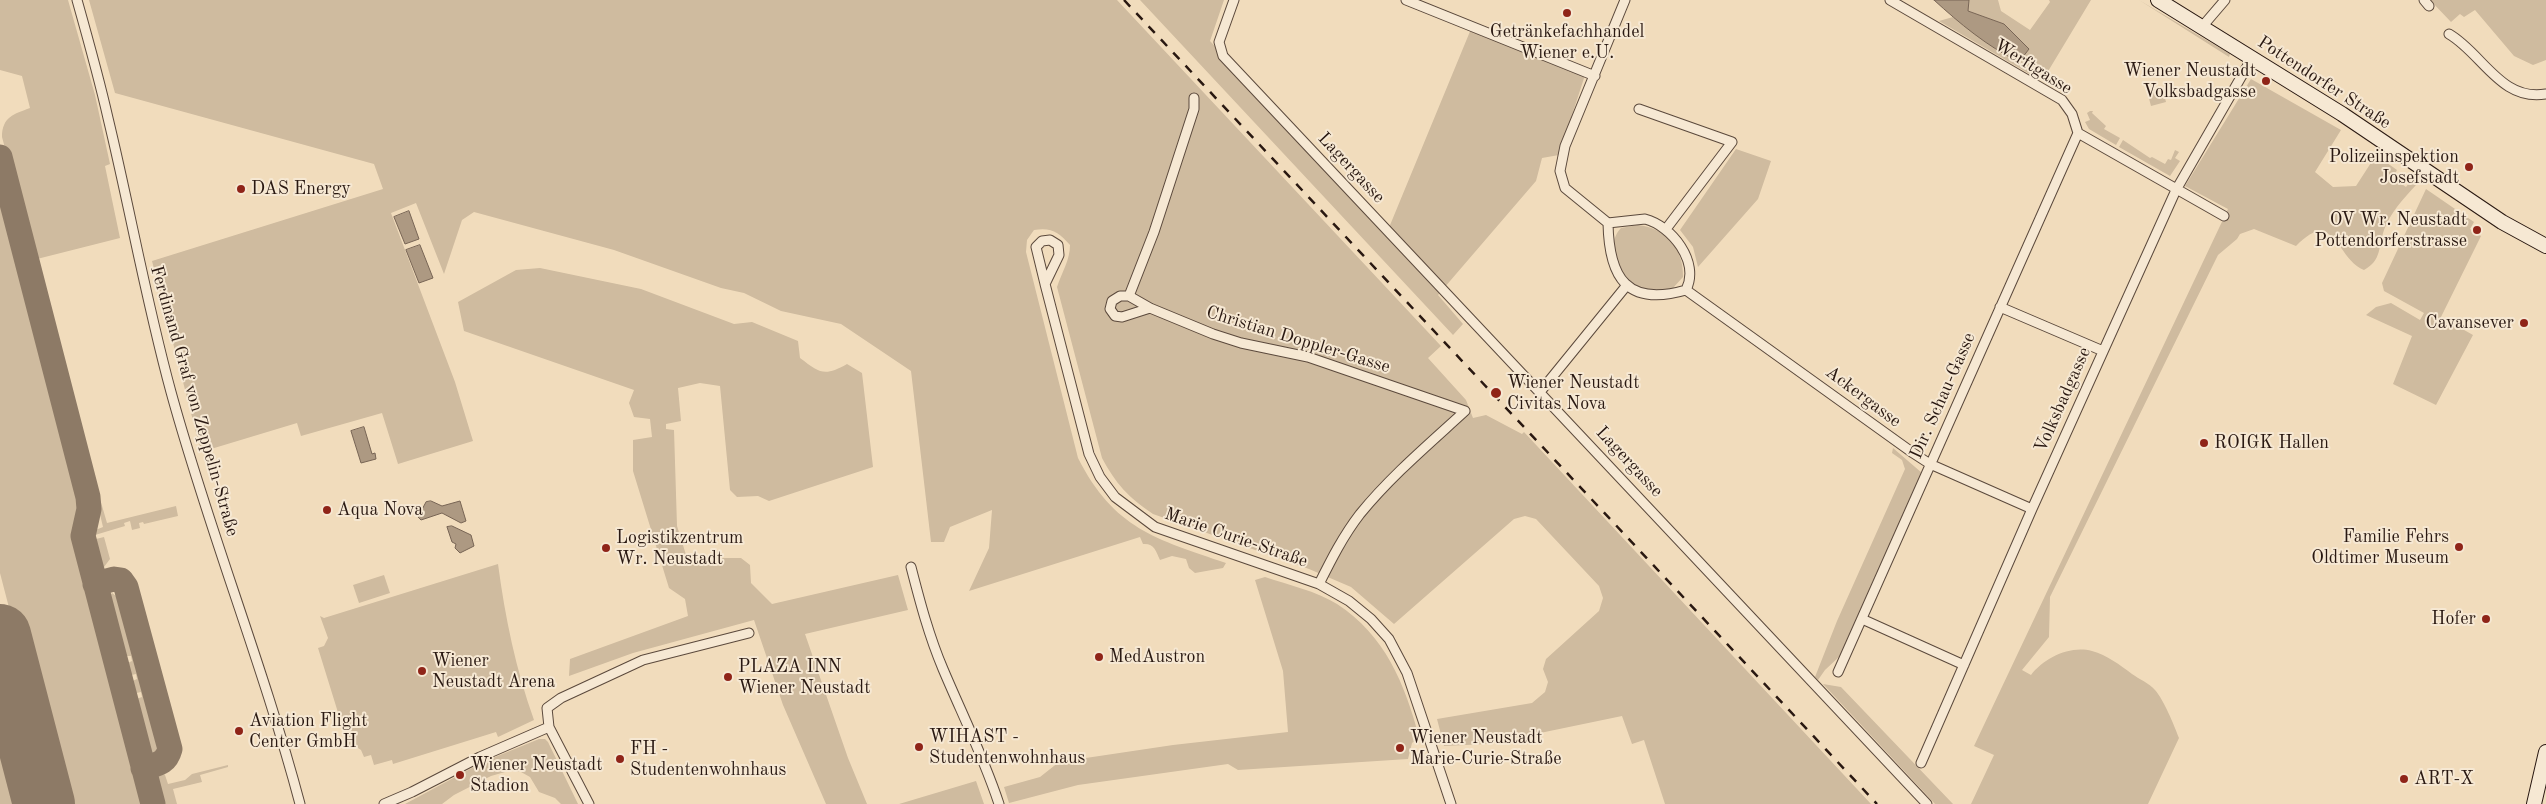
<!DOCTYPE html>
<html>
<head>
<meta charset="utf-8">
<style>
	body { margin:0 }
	canvas { display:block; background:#f1dcbc }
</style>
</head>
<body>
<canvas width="2546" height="804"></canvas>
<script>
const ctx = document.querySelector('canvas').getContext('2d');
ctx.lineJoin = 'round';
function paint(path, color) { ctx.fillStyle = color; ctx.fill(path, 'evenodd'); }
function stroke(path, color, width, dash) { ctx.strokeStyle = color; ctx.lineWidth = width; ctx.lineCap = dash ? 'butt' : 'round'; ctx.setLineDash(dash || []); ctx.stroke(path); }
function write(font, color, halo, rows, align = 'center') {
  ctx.font = font + ' "Old Standard TT",serif'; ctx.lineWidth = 4; ctx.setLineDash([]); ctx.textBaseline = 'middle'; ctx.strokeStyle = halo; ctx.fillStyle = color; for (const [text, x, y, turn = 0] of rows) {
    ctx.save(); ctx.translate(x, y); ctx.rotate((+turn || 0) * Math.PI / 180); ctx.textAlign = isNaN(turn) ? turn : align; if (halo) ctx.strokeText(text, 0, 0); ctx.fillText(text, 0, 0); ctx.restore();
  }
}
paint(new Path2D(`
	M0 0H68L95 95 110 164 105 166 120 238 37 259 70 390 2 137C2 117 14 114 30 108L22 76 0 70Z
	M89 0H1117L1441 346 1428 358 1466 400 1473 418 1486 415 1522 434 1524 432 1871 804H1665L1644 740 1632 744 1622 716 1487 744 1444 746 1437 719 1532 703 1545 692 1548 682 1543 669 1546 659 1599 611 1603 598 1599 586 1536 519 1525 516 1514 519 1394 624 1351 587 1309 569 1153 514C1128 497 1116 484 1102 458L1057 287C1062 272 1070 260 1070 245 1059 232 1051 227 1034 230L1027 240 1026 252 1078 458C1114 529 1156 539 1226 563L1223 568 1195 573 1189 568 1186 559 1172 556 1160 560C1156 551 1154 543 1143 544L1140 537 969 591 989 548 992 510 950 527 944 542H931L911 371 841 324 781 311 744 293 721 288 614 250 474 212 462 220 444 274 416 203 391 213 455 382 473 441 398 464 382 413 301 436 297 423 201 452 152 261 383 189 374 164 115 93Z
	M1140 0H1224L1210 41 1388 230 1471 29 1586 72 1559 155 1542 158 1536 181 1438 295 1463 324 1453 335Z
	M1969 0H1998L2001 11 2030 30 2050 2 2049 0H2091L2044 78 2033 76 1939 21 1953 17 2003 55 2019 62 2029 49 2004 24 1968 11Z
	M2139 0 2230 54 2229 57Z
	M2430 0H2546V60L2533 65 2514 56 2475 10 2464 17 2460 14 2451 22Z
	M2251 79 2341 130 2315 172 2333 187 2356 186 2376 155 2397 170 2393 178 2406 187 2412 179 2416 185C2404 198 2390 213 2384 230 2378 247 2382 260 2364 270 2336 259 2335 206 2296 246L2254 229 2240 234 2237 239 2218 255 2050 597 2049 637 2022 670 2031 675C2044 658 2070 645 2092 651 2107 655 2120 665 2132 674 2139 679 2149 683 2155 690 2164 700 2174 725 2179 738L2148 804H1971L1994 755 1974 746 2228 209 2185 186Z
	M2162 87 2166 102 2151 106 2147 91Z
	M2090 111H2093L2092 113 2106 126 2104 129 2120 138 2116 145 2089 129 2085 122 2090 120 2087 113Z
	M2123 140 2150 158 2152 157 2165 164 2168 159 2171 160 2175 150 2179 152 2175 158 2180 161 2170 176 2119 147Z
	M1736 149 1771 161 1758 199 1698 267 1693 247 1680 230Z
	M0 186 82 498 75 519 74 533 145 804H60L0 573Z
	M2426 189 2474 222 2470 229 2481 236 2441 317 2473 335 2436 405 2393 384 2412 336 2366 315 2376 307 2391 303 2420 320 2424 313 2384 291 2382 283Z
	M1638 225C1666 228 1684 249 1683 277L1673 288C1666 290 1657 292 1650 291 1625 286 1601 249 1621 228Z
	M540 268 641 289 734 324 752 322 798 341 800 358C820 373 824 377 847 364L862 373 873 467 769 501 758 496 737 497 730 490 720 386 700 383 678 388 681 421 666 424V429L674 430 677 526 687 558H741L750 565 751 583 772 604 898 575 908 610 805 634 848 758 867 804H826L783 705 754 620 633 653 569 676 570 659 688 616 685 599 669 588 633 471V440L652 437 650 419 634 417 629 403 634 390 464 331 458 302 516 270Z
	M80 430 107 523 176 506 178 516 144 524 143 522 139 523 140 528 132 530 130 521 124 523 125 526 95 535 96 539 104 537 110 559 104 567 96 563 90 540 93 531 103 527Z
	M1893 448 1922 473 1840 656 1825 670 1818 680 1815 677 1837 621 1905 469 1902 460 1892 453Z
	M498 564C505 617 516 670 534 720L498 737 496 732 393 764 392 760 374 765 371 755 364 757 361 750 355 746 349 748 318 648 324 646 328 638 320 616 324 618Z
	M384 575 390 593 359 603 353 585Z
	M1265 577C1289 585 1316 591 1337 604 1385 635 1405 684 1419 737L1412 743 1408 759 1238 770 1228 764 1078 785 1009 803 1004 787 1040 777 1059 762 1173 745 1288 732 1283 671 1255 580Z
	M112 593 119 598 159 751 156 756 152 758 147 755 133 702V700L142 697 141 692 132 694 128 683 137 679 136 674 127 676 123 665 132 661 131 656H121L106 601Z
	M1823 684 1841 687 1953 804H1935Z
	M0 698 28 804H0Z
	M539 739H545L548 742 578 804H561L555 798 539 792 530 777 521 772 512 770 491 776 454 795 442 804H405L483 762Z
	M228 765V767L200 775 202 782 173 789 177 804H160L153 780 157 772 161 771 165 775 168 784 185 780 192 774Z
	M976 781 984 804H899Z`), '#cfbb9f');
const water = new Path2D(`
	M1934 0H1969L1968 11 2004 24 2029 49 2019 62C1988 47 1959 23 1934 0Z
	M409 211 419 239 405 244 394 217Z
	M420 245 433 278 419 283 406 250Z
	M364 427 372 454 375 453 376 459 361 463 351 431Z
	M431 501 442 506 460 501 466 521 461 523 442 513 421 520 418 517 426 502Z
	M452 526 471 535 474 546 460 553 455 548 456 544 452 542 447 527Z`);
paint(water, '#ad9982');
stroke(water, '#786555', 1);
stroke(new Path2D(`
	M0 157 88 497 89 509 83 536 153 804
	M95 584 114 579 121 580 126 587 170 749C166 764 157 764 143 768`), '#8d7a66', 25);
stroke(new Path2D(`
	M0 635 44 804`), '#8d7a66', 62);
const street = new Path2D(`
	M77 0C88 39 99 78 108 118 130 209 146 301 171 392 209 531 263 665 300 804
	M1234 0 1219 42 1223 56 1927 804
	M1406 0 1595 76
	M1890 0 2062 100 2072 114 2078 133 2224 216
	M2424 0 2429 6
	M2201 28 2225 0
	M2449 34C2482 53 2501 102 2546 94
	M1639 109 1732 142 1666 229
	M1645 219C1672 226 1700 262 1686 290 1627 307 1609 278 1608 223Z
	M1608 223 1565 188 1560 171 1565 146 1625 0
	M1045 284 1036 247 1042 241 1050 240 1058 245 1059 255 1045 284 1089 454 1100 477 1115 497 1155 527 1319 584 1349 601 1371 619 1389 639 1407 673 1451 804
	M1686 290 1913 453 1930 464 2032 509
	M1129 296 1154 232 1194 109V98
	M2000 307 2103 351
	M1150 308 1122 317 1115 316 1110 309 1112 301 1120 296H1129L1150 308 1213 334 1241 343 1308 357 1465 411C1429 444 1391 476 1360 514 1343 536 1331 560 1319 584
	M1540 392 1627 285
	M911 567C920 602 929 636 943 669 962 714 984 758 999 804
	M1862 619 1964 665
	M1838 672 2078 133
	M1921 763 2032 509 2176 190 2252 58
	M384 804 412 792 480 757 549 727
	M589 804 549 727 547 708 561 698 643 660 749 633`);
const secondary = new Path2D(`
	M2158 0 2342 114 2502 222 2546 246
	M2534 804 2546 752`);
stroke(street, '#5b493c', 11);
stroke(secondary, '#291811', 16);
stroke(street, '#f6e8d3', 9);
stroke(secondary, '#f6e8d3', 14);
stroke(new Path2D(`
	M1124 0 1877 804`), '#291811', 2.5, [9, 9]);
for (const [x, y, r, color] of [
	[1567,13,5,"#8f2418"],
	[2266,81,5,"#8f2418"],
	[2469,167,5,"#8f2418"],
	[241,189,5,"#8f2418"],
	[2477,230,5,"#8f2418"],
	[2524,323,5,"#8f2418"],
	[1496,393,6,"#8f2418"],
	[2204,443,5,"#8f2418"],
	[327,510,5,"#8f2418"],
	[2459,547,5,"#8f2418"],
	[606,548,5,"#8f2418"],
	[2486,619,5,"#8f2418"],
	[1099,657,5,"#8f2418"],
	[422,671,5,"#8f2418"],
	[728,677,5,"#8f2418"],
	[239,731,5,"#8f2418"],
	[919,747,5,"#8f2418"],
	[1400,748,5,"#8f2418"],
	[620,759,5,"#8f2418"],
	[460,775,5,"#8f2418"],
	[2404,779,5,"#8f2418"]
]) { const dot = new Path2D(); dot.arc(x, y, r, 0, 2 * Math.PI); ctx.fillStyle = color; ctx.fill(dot); stroke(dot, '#f6e8d3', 2); }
write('18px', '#291811', '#f6e8d3', [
	["Getränkefachhandel",1567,32,"center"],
	["Wiener e.U.",1567,53,"center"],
	["Wiener Neustadt",2256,71,"right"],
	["Volksbadgasse",2256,92,"right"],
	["Polizeiinspektion",2459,157,"right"],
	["Josefstadt",2459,178,"right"],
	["DAS Energy",251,189],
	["OV Wr. Neustadt",2467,220,"right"],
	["Pottendorferstrasse",2467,241,"right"],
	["Cavansever",2514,323,"right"],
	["Wiener Neustadt",1507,383],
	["Civitas Nova",1507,404],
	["ROIGK Hallen",2214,443],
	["Aqua Nova",337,510],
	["Familie Fehrs",2449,537,"right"],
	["Oldtimer Museum",2449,558,"right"],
	["Logistikzentrum",616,538],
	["Wr. Neustadt",616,559],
	["Hofer",2476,619,"right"],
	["MedAustron",1109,657],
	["Wiener",432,661],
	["Neustadt Arena",432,682],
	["PLAZA INN",738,667],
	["Wiener Neustadt",738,688],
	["Aviation Flight",249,721],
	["Center GmbH",249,742],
	["WIHAST -",929,737],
	["Studentenwohnhaus",929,758],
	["Wiener Neustadt",1410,738],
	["Marie-Curie-Straße",1410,759],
	["FH -",630,749],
	["Studentenwohnhaus",630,770],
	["Wiener Neustadt",470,765],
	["Stadion",470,786],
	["ART-X",2414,779]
], 'left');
write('18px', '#291811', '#f6e8d3', [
	["Werftgasse",2033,67,32],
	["Pottendorfer Straße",2324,83,33],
	["Lagergasse",1351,168,47],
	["Christian Doppler-Gasse",1298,340,17],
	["Dir. Schau-Gasse",1943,396,-66],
	["Ackergasse",1863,397,37],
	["Volksbadgasse",2063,400,-66],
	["Ferdinand Graf von Zeppelin-Straße",194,401,74],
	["Lagergasse",1629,462,47],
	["Marie Curie-Straße",1236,538,19]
]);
</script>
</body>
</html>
